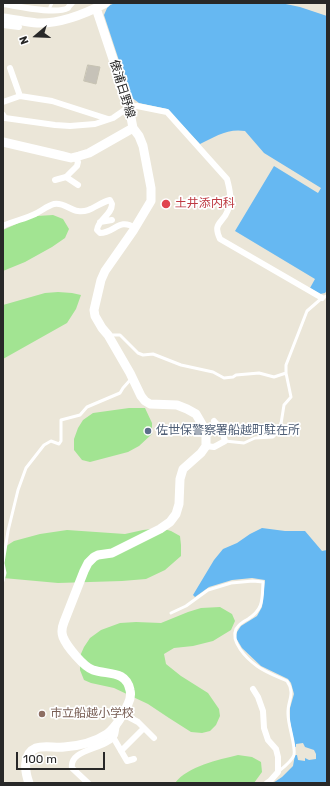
<!DOCTYPE html>
<html>
<head>
<meta charset="utf-8">
<style>
	body { margin:0 }
	#map { position:relative; width:330px; height:786px; overflow:hidden; background:#ebe6d8; font-family:Rubik,sans-serif }
	canvas { display:block }
	.frame { position:absolute; inset:0; border:4px solid #282828; pointer-events:none }
	.north { position:absolute; left:16px; top:16px; width:40px; height:40px; -webkit-text-stroke:3px #fff; paint-order:stroke; rotate:251deg; font-size:11px; font-weight:700; line-height:16px; text-align:center; color:#282828 }
	.north::after { content:''; display:block; margin:auto; width:14px; height:18px; background:#282828; clip-path:polygon(50% 0,100% 100%,50% 72%,0 100%) }
	.scale { position:absolute; left:16px; top:752px; width:89px; height:18px; box-sizing:border-box; border:2px solid #282828; border-top:0; padding-left:5px; font-size:12px; line-height:14px; white-space:nowrap; color:#282828; -webkit-text-stroke:3px #fff; paint-order:stroke }
</style>
</head>
<body>
<div id="map">
<canvas width="330" height="786"></canvas>
<div class="frame"></div>
<div class="north">N</div>
<div class="scale">100 m</div>
</div>
<script>
const ctx = document.querySelector('canvas').getContext('2d');
ctx.lineJoin = 'round';
function paint(path, color) { ctx.fillStyle = color; ctx.fill(path, 'evenodd'); }
function stroke(path, color, width, dash) { ctx.strokeStyle = color; ctx.lineWidth = width; ctx.lineCap = dash ? 'butt' : 'round'; ctx.setLineDash(dash || []); ctx.stroke(path); }
function write(font, color, halo, rows, align = 'center') {
  ctx.font = font + ' Rubik,"Noto Sans JP",sans-serif'; ctx.lineWidth = 3.5; ctx.setLineDash([]); ctx.textBaseline = 'middle'; ctx.strokeStyle = halo; ctx.fillStyle = color; for (const [text, x, y, turn = 0] of rows) {
    ctx.save(); ctx.translate(x, y); ctx.rotate((+turn || 0) * Math.PI / 180); ctx.textAlign = isNaN(turn) ? turn : align; if (halo) ctx.strokeText(text, 0, 0); ctx.fillText(text, 0, 0); ctx.restore();
  }
}
paint(new Path2D(`
	M53 215 63 219 69 229 65 238 52 247 25 262 3 271V230L25 220 37 216Z
	M58 292 72 293 81 295 76 309 67 323 3 359V305L45 293Z
	M129 408H145L152 423V434L139 446 128 452 90 462 82 460 74 450V439L78 428 83 420 93 413Z
	M161 528 171 531 180 536 181 545V556L165 570 146 579 122 581 58 583 3 578V548L14 541 40 534 67 530 125 534 143 530Z
	M220 607 232 614 235 621 231 630 213 641 193 646 174 648 164 654 166 664 181 676 208 693 219 709 220 716 216 725 210 731 202 733 191 732 169 718 148 704 114 688 91 683 84 680 80 670V656L84 647 90 638 101 630 120 623 136 622 161 623 188 612 201 608Z
	M238 755 252 757 261 762 262 772 254 783H175C188 766 218 760 238 755Z`), '#a2e492');
paint(new Path2D(`
	M115 3H281L300 7 327 16V290L325 293 320 294 310 288 315 279 235 231 274 166 318 193 321 188 264 153 245 131C228 128 214 137 200 144L167 109 139 103 131 97 104 15 108 6Z
	M262 528 285 531H305L322 551 327 550V783H273L282 777 293 766 295 755H297L298 760 305 761V758L309 760 316 759V754L314 750 305 747 303 743 296 744V747H295L290 722V708L294 694 291 683 288 679 261 666 242 648 236 638 237 632 241 626 257 616 262 607 265 580 252 578 232 580 209 587 195 597 193 595 214 560 223 549 237 543 250 534Z`), '#66b8f2');
const building = new Path2D(`
	M88 65 100 67 96 84 84 81Z`);
paint(building, '#c6c2b8');
stroke(building, '#c6c2b2', 1);
stroke(new Path2D(`
	M50 10V7L52 3
	M111 335H120L138 353 143 355 153 354 181 365 213 372 224 378 233 377 236 375 259 373 274 377 286 373
	M225 441 244 443 255 438 273 437 280 430 284 405 291 397 286 373V365L307 311 322 298 327 296
	M3 581 5 573 3 563 8 531 18 490 26 468 44 445 51 441 59 444 61 441V420L80 415 87 407 120 393 123 388 131 379
	M171 613 186 606 208 590 231 583 253 581 263 582C262 599 264 609 248 619 244 621 239 624 236 629 230 642 247 659 257 666 265 672 278 677 287 681 296 694 287 701 288 714 288 726 296 746 294 755 292 761 284 767 279 771`), '#fff', 3);
stroke(new Path2D(`
	M3 4C17 6 56 15 68 8 68 7 72 3 72 3
	M3 25 19 27
	M10 68 20 96
	M3 102 20 96 52 101 108 119
	M3 115 5 118 55 125 70 126 95 124 113 118 129 107 137 106 167 112 227 179C230 190 232 200 228 210 223 224 212 222 220 239L322 298
	M66 177 78 185
	M55 180 66 177 77 166 78 162 75 157
	M100 222 112 220
	M3 226C13 221 25 219 35 214 41 211 49 205 54 204 63 202 70 210 78 211 90 213 98 203 110 200L112 204C112 215 98 219 97 230L100 233C115 233 119 217 135 228
	M206 446 214 447 225 441 222 430 214 421
	M253 689 258 697 263 711 264 728 268 740 276 749 278 757V772L270 781 267 783
	M123 714 138 722 154 738
	M113 737 127 761 134 759
	M121 751 144 728
	M88 783 72 768C69 748 107 750 115 735 116 732 116 728 117 725`), '#fff', 6);
stroke(new Path2D(`
	M3 18C14 19 26 22 37 23 61 24 85 14 106 3
	M3 142 63 156 71 158 79 156 89 153 133 128
	M29 783C25 772 22 754 36 748 44 745 55 748 64 747 78 746 95 742 107 734 115 728 124 714 128 704 130 700 131 694 130 690 126 670 108 675 93 670 84 667 67 647 63 637 61 632 62 627 64 622L84 571 88 563 94 557 98 555 112 553 160 529 170 522 176 514 179 504 180 479 183 469 201 453 206 446V436L203 426 196 414 187 409 177 405 150 404 145 401 141 396 130 373 108 335 102 328 95 316 94 310 101 280 105 271 133 231 151 201V188L143 146 139 136 133 128 129 107 96 8`), '#fff', 9);
for (const [x, y, r, color] of [
	[166,204,5,"#e0444e"],
	[148,431,4,"#5c6f8a"],
	[42,714,4,"#8d6e63"]
]) { const dot = new Path2D(); dot.arc(x, y, r, 0, 2 * Math.PI); ctx.fillStyle = color; ctx.fill(dot); stroke(dot, '#fff', 1.5); }
write('12px', '#282828', '#fff', [
	["俵浦日野線",122,89,73]
]);
write('12px', '#be3a42', '#fff', [
	["土井添内科",175,204]
], 'left');
write('12px', '#4e5e75', '#fff', [
	["佐世保警察署船越町駐在所",156,431]
], 'left');
write('12px', '#785e54', '#fff', [
	["市立船越小学校",50,714]
], 'left');
</script>
</body>
</html>
